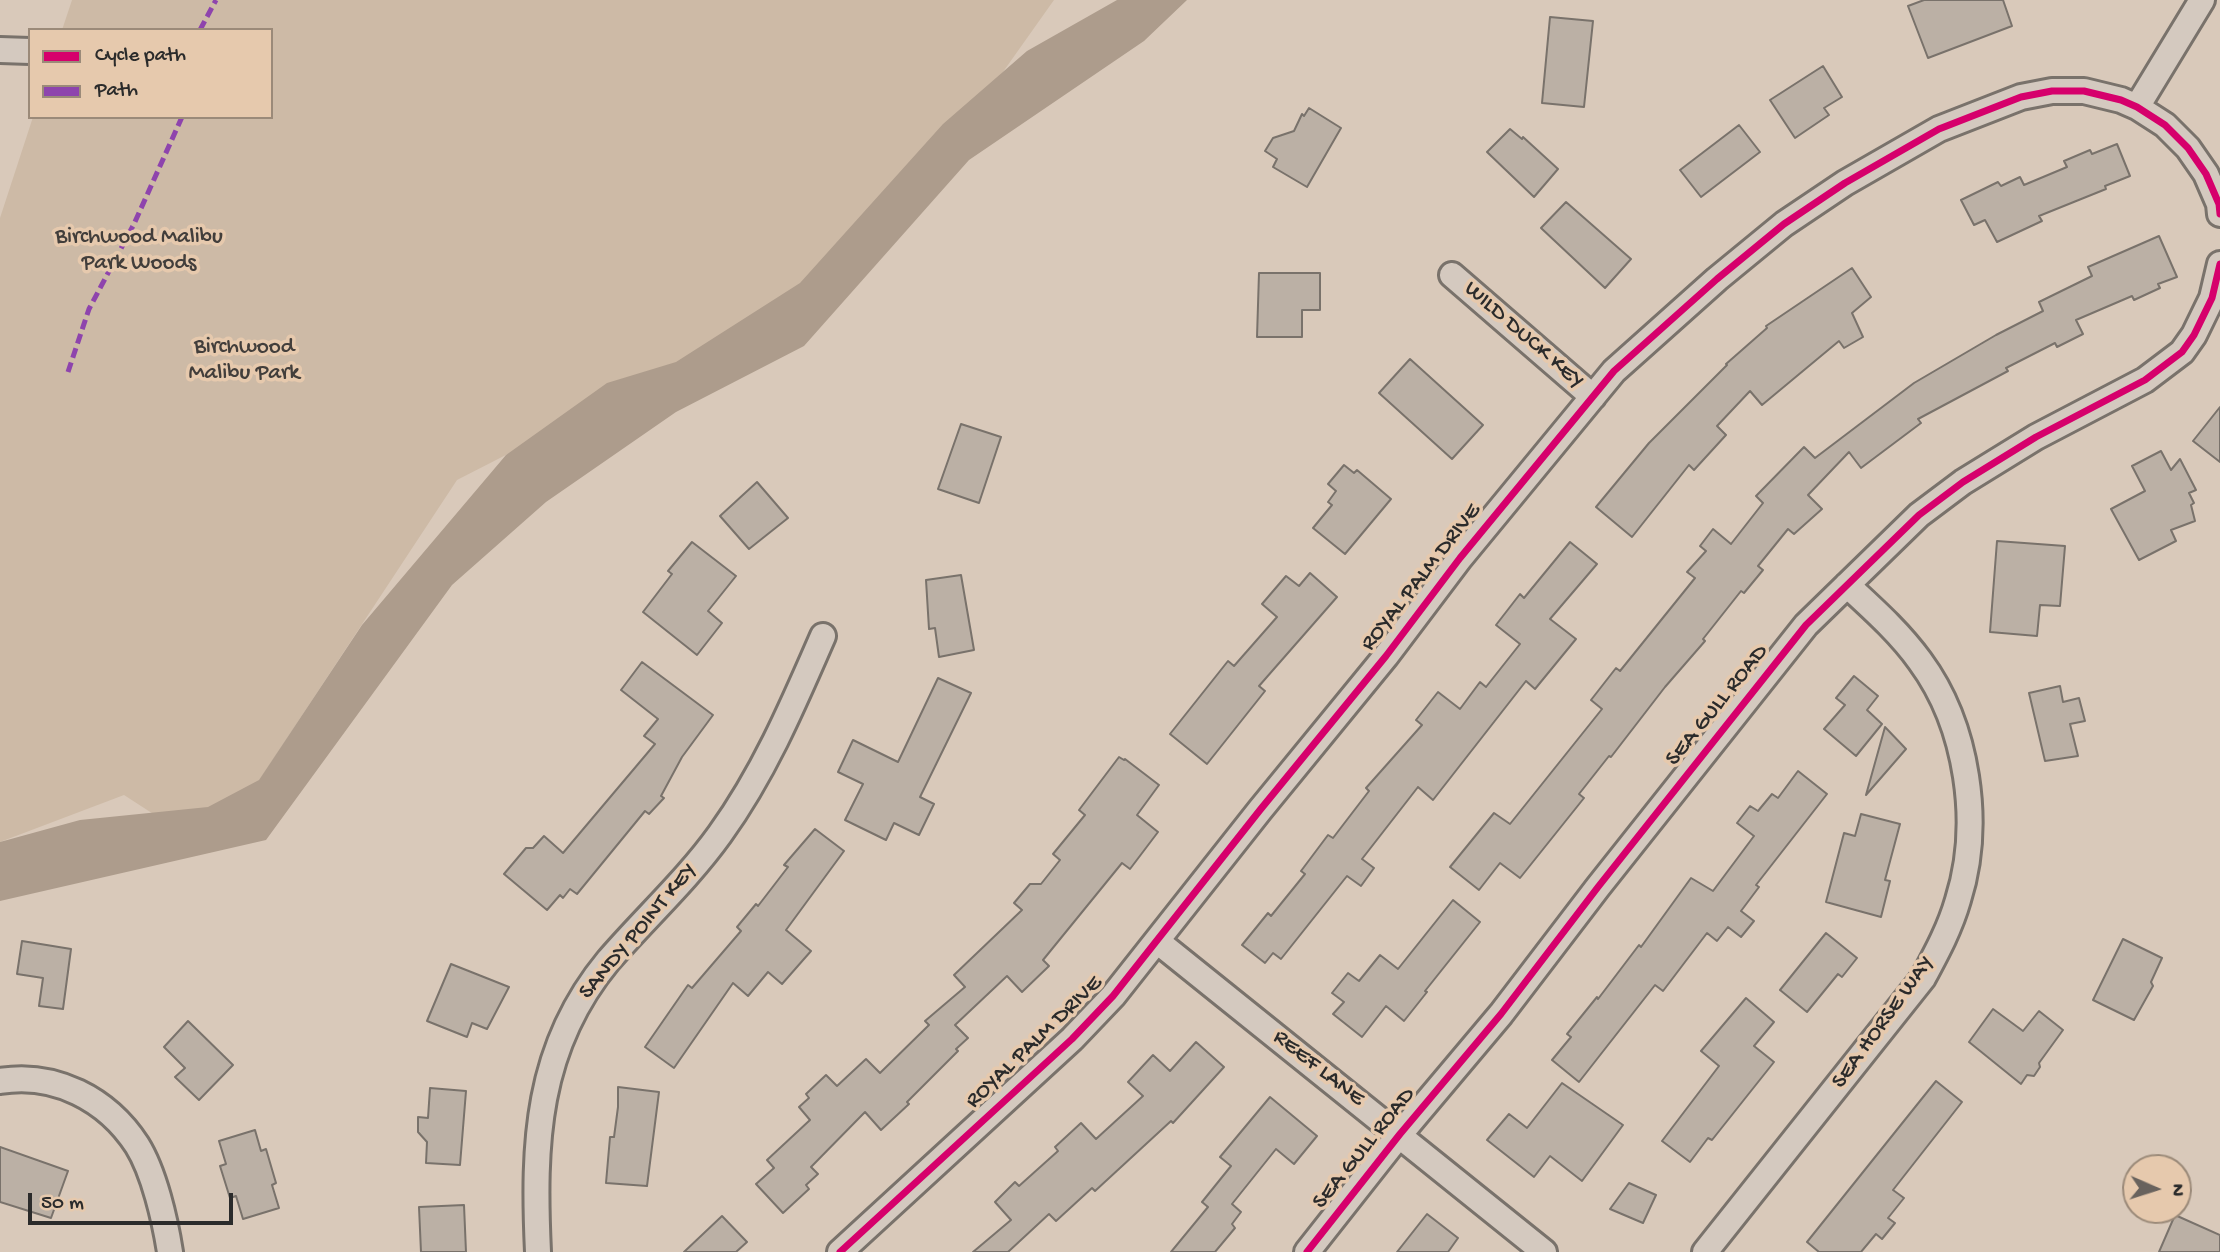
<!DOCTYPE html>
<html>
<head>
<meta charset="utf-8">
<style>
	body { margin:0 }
	#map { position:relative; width:2220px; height:1252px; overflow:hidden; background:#d9c9ba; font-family:"Gochi Hand",sans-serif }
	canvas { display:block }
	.legend { position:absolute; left:28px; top:28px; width:245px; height:91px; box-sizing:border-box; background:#e6c9ad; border:2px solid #9b8a79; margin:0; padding:9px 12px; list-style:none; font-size:21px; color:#2b2b2b }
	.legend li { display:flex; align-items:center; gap:14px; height:35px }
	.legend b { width:35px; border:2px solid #9b8a79 }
	.north { position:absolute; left:2122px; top:1154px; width:70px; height:70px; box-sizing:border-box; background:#e6c9ad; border:2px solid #9b8a79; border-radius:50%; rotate:93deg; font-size:19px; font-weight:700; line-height:28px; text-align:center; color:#2b2b2b }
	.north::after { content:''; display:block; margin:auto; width:24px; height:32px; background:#68625d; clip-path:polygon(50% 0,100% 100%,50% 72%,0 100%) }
	.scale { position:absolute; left:28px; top:1193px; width:205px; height:32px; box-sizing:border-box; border:4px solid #2b2b2b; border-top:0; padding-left:9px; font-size:21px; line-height:24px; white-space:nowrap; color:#2b2b2b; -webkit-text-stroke:5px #e6c9ad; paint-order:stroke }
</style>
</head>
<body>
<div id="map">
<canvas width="2220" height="1252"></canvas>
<ul class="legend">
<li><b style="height:9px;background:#d6006c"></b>Cycle path</li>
<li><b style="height:9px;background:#8e44ad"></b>Path</li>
</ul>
<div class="north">N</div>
<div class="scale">50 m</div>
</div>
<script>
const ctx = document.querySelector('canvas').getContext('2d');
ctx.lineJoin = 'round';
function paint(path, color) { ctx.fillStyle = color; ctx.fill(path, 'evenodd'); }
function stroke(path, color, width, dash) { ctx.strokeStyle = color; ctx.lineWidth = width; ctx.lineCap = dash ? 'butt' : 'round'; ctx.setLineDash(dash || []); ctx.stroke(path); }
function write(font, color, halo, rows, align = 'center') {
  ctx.font = font + ' "Gochi Hand",sans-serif'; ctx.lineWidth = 7; ctx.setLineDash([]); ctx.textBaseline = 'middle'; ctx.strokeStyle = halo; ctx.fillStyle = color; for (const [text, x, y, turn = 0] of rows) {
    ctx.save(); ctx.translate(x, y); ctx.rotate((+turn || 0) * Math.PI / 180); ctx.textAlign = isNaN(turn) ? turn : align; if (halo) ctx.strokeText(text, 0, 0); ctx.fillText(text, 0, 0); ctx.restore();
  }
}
paint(new Path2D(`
	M72 0H1054L910 203 787 311 457 480 212 852 124 795 0 842V218L33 117H271V30H62Z`), '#cdbaa6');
paint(new Path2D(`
	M1117 0H1187L1144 41 969 160 804 346 676 412 546 502 452 585 266 840 0 901V842L80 820 208 807 259 780 362 625 506 455 607 383 676 362 800 283 943 124 1027 51Z`), '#ad9c8c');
const building = new Path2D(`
	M1924 0H2003L2012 26 1928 58 1908 6Z
	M1550 17 1593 21 1584 107 1542 103Z
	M1823 66 1842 97 1824 108 1829 115 1795 138 1770 100Z
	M1309 108 1341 128 1307 187 1273 167 1277 159 1265 151 1273 138 1294 131 1302 114 1304 116Z
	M1739 125 1760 152 1701 197 1680 170Z
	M1510 129 1522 139 1523 137 1558 169 1534 197 1487 152Z
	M2117 144 2130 176 2105 186 2106 189 2039 216 2042 221 1997 242 1985 220 1974 225 1961 200 1998 182 2001 186 2020 177 2024 185 2067 167 2064 161 2090 150 2092 154Z
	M1566 202 1631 259 1605 288 1541 228Z
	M2159 236 2177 277 2158 284 2160 288 2134 300 2132 296 2076 320 2083 334 2057 347 2055 343 2006 368 2008 371 1918 419 1921 423 1861 468 1849 452 1808 495 1822 509 1794 534 1788 529 1758 566 1763 570 1744 593 1741 591 1703 639 1705 641 1665 687 1611 757 1609 756 1579 794 1584 798 1520 878 1500 863 1479 890 1450 867 1494 813 1510 824 1602 709 1591 700 1616 668 1620 671 1695 578 1687 572 1706 551 1700 546 1713 529 1731 544 1763 503 1756 496 1804 447 1815 458 1914 383 1996 335 2043 311 2039 302 2092 276 2088 267Z
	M1852 268 1871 297 1852 313 1863 337 1844 348 1839 341 1762 405 1750 391 1717 426 1726 435 1694 470 1689 465 1632 537 1596 507 1649 443 1727 365 1726 364 1767 328 1766 326Z
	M1259 273H1320V310H1302V337H1257Z
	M1410 359 1483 425 1452 459 1379 393Z
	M2220 407V462L2193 441Z
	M961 424 1001 437 979 503 938 489Z
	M2161 451 2171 470 2180 459 2196 490 2189 493 2194 503 2191 505 2195 521 2171 530 2176 541 2139 560 2111 509 2145 491 2132 466Z
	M1344 465 1354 473 1357 470 1391 499 1345 554 1313 528 1332 505 1328 502 1336 491 1328 484Z
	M757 482 788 518 749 549 720 516Z
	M1997 541 2065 546 2060 606 2040 605 2037 636 1990 632Z
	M692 542 736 576 708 611 722 623 697 655 643 612 672 574 668 571Z
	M1570 542 1597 564 1550 619 1576 639 1535 689 1526 681 1433 800 1418 787 1362 859 1374 868 1361 886 1347 876 1281 959 1273 953 1265 963 1242 945 1268 913 1271 916 1305 874 1301 871 1328 835 1333 838 1369 791 1366 788 1422 725 1416 720 1438 692 1460 709 1480 682 1486 687 1520 644 1496 625 1520 594 1524 598Z
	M1310 573 1337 597 1259 686 1265 691 1207 764 1170 734 1228 661 1234 666 1277 617 1262 604 1286 576 1299 586Z
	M961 575 974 650 939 657 935 628 929 629 926 580Z
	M642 662 713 715 682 757 661 796 664 798 649 814 645 811 577 894 570 889 563 898 560 895 547 910 504 874 526 848H533L544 836 563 853 655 744 644 736 658 719 621 690Z
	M1854 676 1878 696 1867 710 1882 724 1856 756 1824 729 1845 705 1836 698Z
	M938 678 971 693 920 797 934 804 919 835 894 823 886 840 845 820 863 784 838 772 853 740 898 762Z
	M2060 686 2063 702 2079 698 2085 721 2070 724 2078 756 2045 761 2029 693Z
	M1885 727 1906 749 1866 795Z
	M1119 757 1124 760 1125 759 1159 785 1137 815 1158 832 1130 869 1122 863 1043 960 1049 966 1022 992 1007 976 955 1025 968 1038 956 1049 958 1051 907 1102 909 1104 881 1130 865 1112 811 1167 818 1174 806 1185 809 1189 783 1213 756 1184 774 1168 767 1160 810 1120 799 1107 809 1098 806 1094 826 1075 837 1086 866 1059 880 1073 929 1025 925 1021 965 987 954 975 1022 910 1014 903 1030 884H1041L1060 860 1053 854 1085 815 1079 810Z
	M1798 771 1827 794 1756 885 1759 887 1741 911 1754 921 1741 937 1728 927 1717 941 1707 933 1663 991 1655 985 1579 1082 1552 1060 1571 1037 1567 1034 1597 997 1598 999 1639 945 1641 947 1691 878 1713 891 1754 836 1737 823 1750 806 1758 811 1772 794 1778 798Z
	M1861 814 1900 824 1885 880 1890 881 1881 917 1826 902 1844 833 1855 836Z
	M815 829 844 851 786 930 811 951 782 984 768 972 748 996 733 983 674 1068 645 1047 688 985 692 988 741 931 737 927 756 904 758 906 788 867 784 865Z
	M1453 900 1480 922 1425 991 1427 992 1404 1021 1386 1006 1362 1037 1333 1014 1344 1002 1332 993 1348 973 1359 981 1380 955 1398 969Z
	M1826 933 1857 958 1842 977 1838 974 1807 1012 1780 990Z
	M2123 939 2162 958 2151 982 2153 986 2134 1020 2093 1000Z
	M22 941 71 949 63 1009 39 1006 43 978 17 974Z
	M451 964 509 987 487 1029 472 1023 467 1037 427 1021Z
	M1746 998 1774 1022 1754 1046 1774 1062 1712 1140 1708 1138 1690 1162 1662 1141 1719 1066 1701 1051Z
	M1993 1009 2023 1031 2039 1011 2063 1030 2039 1063 2040 1067 2034 1076 2027 1075 2021 1084 1969 1042Z
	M188 1021 233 1065 199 1100 175 1077 185 1068 164 1047Z
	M1196 1042 1224 1067 1173 1123 1171 1121 1095 1191 1092 1188 1056 1221 1049 1214 1008 1252H973L1011 1220 995 1202 1015 1182 1019 1186 1058 1151 1055 1147 1081 1123 1096 1139 1143 1096 1128 1082 1153 1055 1170 1071Z
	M1936 1081 1962 1102 1893 1190 1904 1198 1888 1218 1895 1223 1882 1239 1876 1234 1861 1252H1819L1807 1242Z
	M1562 1083 1623 1125 1582 1181 1550 1156 1534 1177 1487 1140 1509 1114 1527 1128Z
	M618 1087 659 1092 647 1186 606 1183 610 1137H614L618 1107Z
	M430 1088 466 1091 460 1165 426 1163 427 1142 418 1132V1117L428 1118Z
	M1270 1097 1317 1136 1294 1164 1276 1149 1232 1204 1241 1212 1232 1224 1235 1228 1215 1252H1171L1208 1207 1202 1202 1231 1166 1220 1157Z
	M255 1130 261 1151 266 1149 276 1183 272 1185 279 1208 243 1219 236 1196 230 1198 220 1166 226 1164 219 1141Z
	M0 1147 68 1171 51 1218 0 1202Z
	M1629 1183 1656 1195 1643 1223 1610 1209Z
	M464 1205 466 1252H421L419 1207Z
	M1427 1214 1458 1238 1448 1252H1397Z
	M2175 1215 2220 1235V1252H2159Z
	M722 1216 747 1242 736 1252H684Z`);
paint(building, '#bbb0a5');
stroke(building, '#79726b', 2);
const street = new Path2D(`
	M0 50 30 51
	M2137 107 2202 0
	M1452 275 1593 397
	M1157 941 1544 1252
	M0 1081C55 1072 107 1099 137 1145 154 1172 165 1220 170 1252
	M538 1252C533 1144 536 1048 608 961 645 918 687 880 720 834 764 773 793 705 823 636
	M840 1252 1072 1039 1113 996 1260 810 1386 656 1460 558 1614 371 1717 279 1784 224 1845 183 1939 129 2021 97 2052 91H2084L2121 100 2137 107 2165 125 2188 148 2206 174 2219 204 2220 214
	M1307 1252 1400 1134 1501 1014 1598 887 1806 625 1919 515 1963 482 2036 437 2145 380 2182 352 2194 335 2212 298 2220 264
	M1705 1252 1923 978C1937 952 1950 928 1958 900 1982 824 1968 726 1920 661 1899 632 1873 609 1847 585`);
stroke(street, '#79726b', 30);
stroke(street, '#d4c9bf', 24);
stroke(new Path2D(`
	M200 30 216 0
	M68 372 89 309 134 224 182 117`), '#8e44ad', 5, [10, 5]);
stroke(new Path2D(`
	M840 1252 1072 1039 1113 996 1260 810 1386 656 1460 558 1614 371 1717 279 1784 224 1845 183 1939 129 2021 97 2052 91H2084L2121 100 2137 107 2165 125 2188 148 2206 174 2219 204 2220 214
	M1307 1252 1400 1134 1501 1014 1598 887 1806 625 1919 515 1963 482 2036 437 2145 380 2182 352 2194 335 2212 298 2220 264`), '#d6006c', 7);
write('23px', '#423e3b', '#e6c9ad', [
	["Birchwood Malibu",139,238],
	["Park Woods",139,264],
	["Birchwood",244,348],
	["Malibu Park",244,374]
]);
write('23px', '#2b2b2b', '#e6c9ad', [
	["WILD DUCK KEY",1523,336,41],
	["ROYAL PALM DRIVE",1422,578,-52],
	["SEA GULL ROAD",1718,706,-51],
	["SANDY POINT KEY",639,932,-50],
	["SEA HORSE WAY",1884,1023,-54],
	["ROYAL PALM DRIVE",1035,1043,-44],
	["REEF LANE",1318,1069,38],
	["SEA GULL ROAD",1365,1149,-51]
]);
</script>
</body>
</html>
